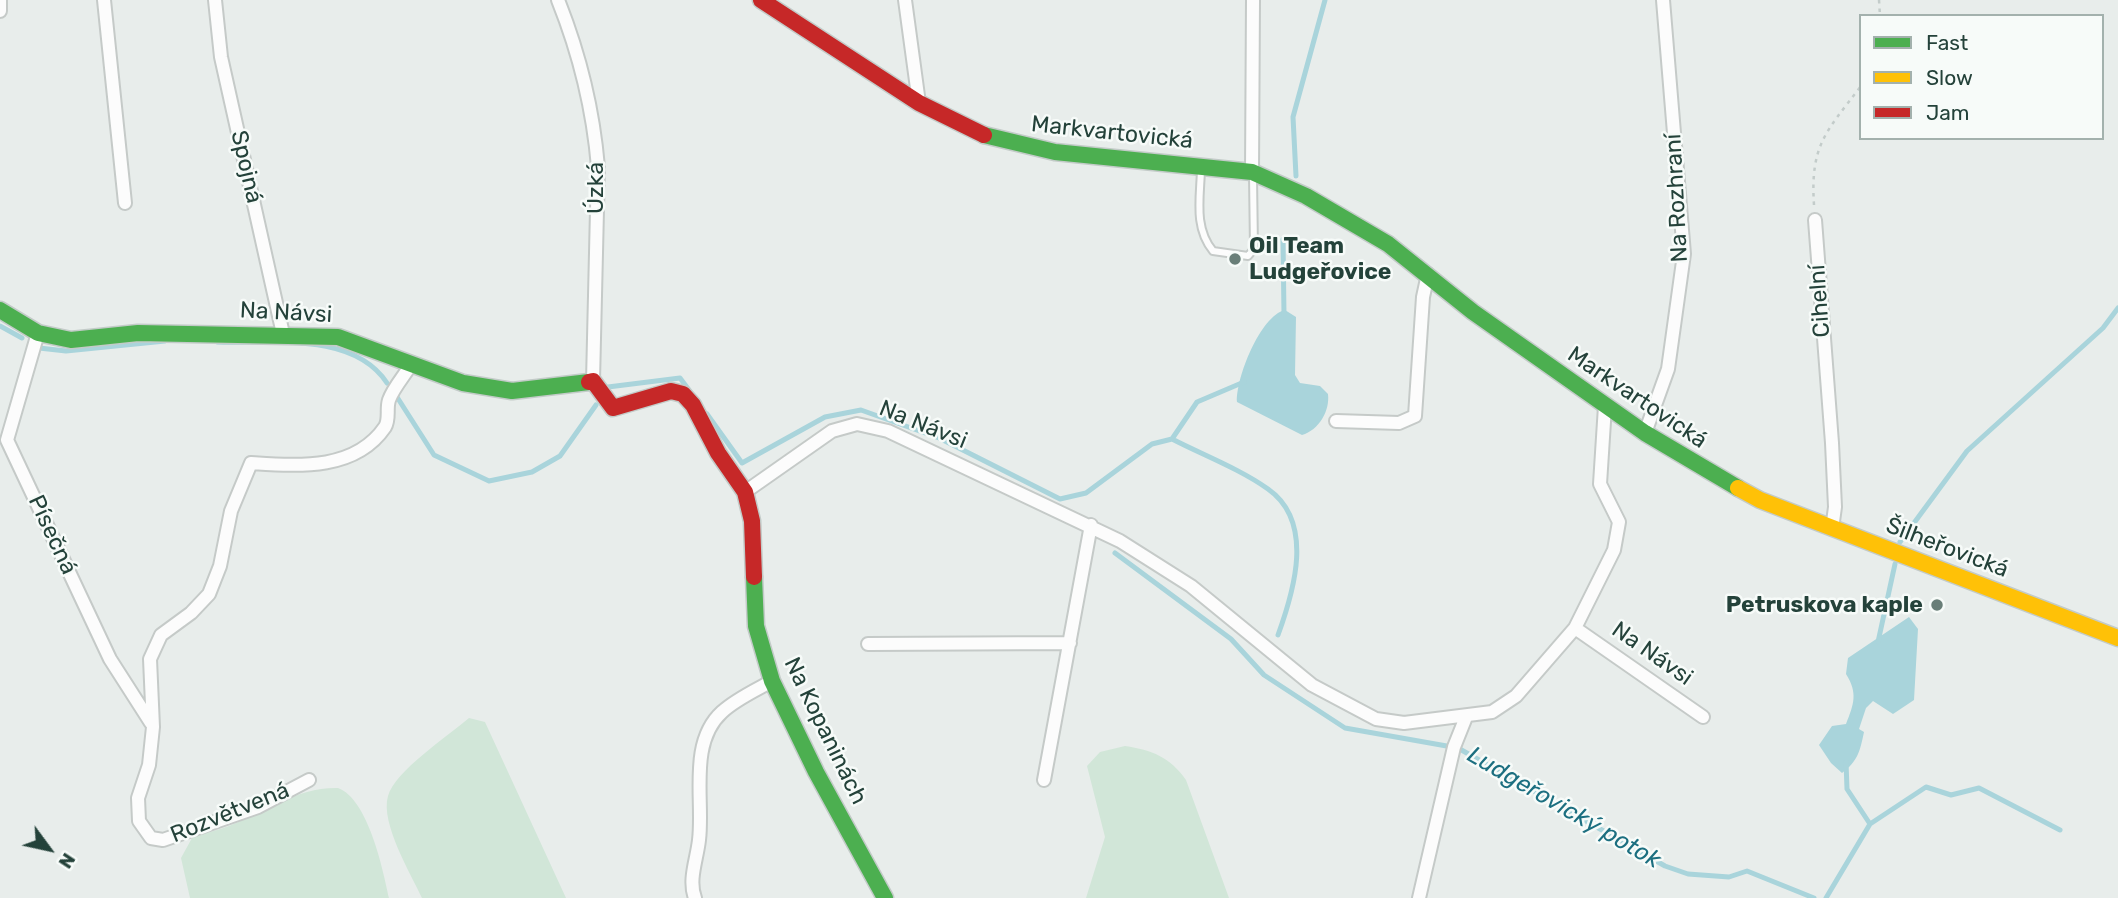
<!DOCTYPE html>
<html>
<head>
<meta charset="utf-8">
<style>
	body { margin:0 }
	#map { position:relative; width:2118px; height:898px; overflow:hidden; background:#e8edeb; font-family:Rubik,sans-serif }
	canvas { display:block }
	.legend { position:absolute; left:1859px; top:14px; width:245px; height:126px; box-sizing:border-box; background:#f7fbf9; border:2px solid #a3b1ad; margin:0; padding:9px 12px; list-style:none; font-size:21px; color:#24423a }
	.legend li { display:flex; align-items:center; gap:14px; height:35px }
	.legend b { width:35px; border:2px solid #a3b1ad }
	.north { position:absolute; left:14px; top:814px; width:70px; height:70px; -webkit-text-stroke:5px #f7fbf9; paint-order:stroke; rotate:123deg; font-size:19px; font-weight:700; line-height:28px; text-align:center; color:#24423a }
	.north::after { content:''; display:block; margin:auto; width:24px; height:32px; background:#24423a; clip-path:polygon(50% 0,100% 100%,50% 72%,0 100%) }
</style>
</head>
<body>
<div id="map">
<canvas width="2118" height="898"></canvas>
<ul class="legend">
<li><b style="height:9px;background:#4caf50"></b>Fast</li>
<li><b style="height:9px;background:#ffc107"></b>Slow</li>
<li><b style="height:9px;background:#c62828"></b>Jam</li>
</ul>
<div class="north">N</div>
</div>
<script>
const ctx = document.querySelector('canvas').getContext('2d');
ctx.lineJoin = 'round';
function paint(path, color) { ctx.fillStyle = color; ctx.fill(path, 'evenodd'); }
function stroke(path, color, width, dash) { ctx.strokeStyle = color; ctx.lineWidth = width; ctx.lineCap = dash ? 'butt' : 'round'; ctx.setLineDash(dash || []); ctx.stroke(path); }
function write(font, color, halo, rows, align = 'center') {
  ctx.font = font + ' Rubik,sans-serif'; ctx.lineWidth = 5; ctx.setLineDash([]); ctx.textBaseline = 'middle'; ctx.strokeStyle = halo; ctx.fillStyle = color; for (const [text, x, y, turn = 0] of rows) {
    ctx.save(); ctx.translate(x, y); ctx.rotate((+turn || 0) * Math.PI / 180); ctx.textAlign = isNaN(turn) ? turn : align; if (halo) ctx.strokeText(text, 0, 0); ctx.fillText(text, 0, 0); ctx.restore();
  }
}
paint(new Path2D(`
	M469 718 485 722 566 898H422C411 874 380 823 388 796 395 771 448 736 469 718Z
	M1125 746C1152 750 1170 757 1186 780L1229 898H1086L1105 837 1087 766 1100 752Z
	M338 788C368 799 383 869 389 898H190L181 858 192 838C204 833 216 831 229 826 265 812 297 787 338 788Z`), '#d1e6d8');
paint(new Path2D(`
	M1285 310 1296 317 1295 375 1300 383 1320 386 1328 394C1330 411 1319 430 1302 435L1237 402C1236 378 1260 316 1285 310Z
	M1909 617 1918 629 1914 700 1893 714 1873 701 1866 708 1859 729 1864 732C1860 751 1858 761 1842 773L1831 763 1819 745 1832 726 1846 724C1854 704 1858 693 1846 674L1848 658Z`), '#a9d4db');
stroke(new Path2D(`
	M1296 176 1293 117 1325 0
	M1283 239 1284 315
	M0 326 22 338
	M217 342C269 344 353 331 387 383
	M39 348 66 351 165 341
	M608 387 680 378 689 390
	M397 397 434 455 489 481 532 472 560 456 596 405
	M707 414 742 463 825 417 861 410 939 438 1060 499 1086 493 1152 444 1172 439 1197 402 1244 382
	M1172 439C1203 455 1240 469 1268 489 1315 522 1294 591 1278 635
	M1900 542 1967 451 2103 328 2118 308
	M1115 553 1231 639 1264 675 1345 728 1458 748 1665 866 1688 874 1729 877 1747 871 1814 898
	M1878 642 1895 564
	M1870 824 1926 787 1951 795 1979 788 2060 830
	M1826 898 1870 824 1847 789 1846 762`), '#a9d4db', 5);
const lane = new Path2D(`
	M1201 170C1200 199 1194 228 1213 251L1248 256 1254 249 1253 176`);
const street = new Path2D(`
	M104 0 125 203
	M215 0 221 57 283 334
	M558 0C580 55 593 108 598 167L593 381
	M905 0 919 103
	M0 11V0
	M1252 172 1253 0
	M1815 220 1832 443 1835 507 1832 529
	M38 333 7 440 110 659 151 723
	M1336 421 1399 423 1415 416 1423 297 1428 274
	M1645 433 1668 369 1684 254 1663 0
	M745 492 832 431 857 424 888 431 1120 541 1191 586 1312 685 1376 719 1404 723 1492 712 1516 696 1575 628 1614 550 1619 522 1600 484 1605 406
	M1575 628 1703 717
	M868 644 1070 643
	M309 780 258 807 163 840 151 838 139 821 138 798 149 765 153 727 150 659 161 635 191 613 209 594 220 566 231 511 251 463C298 466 355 471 385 427 390 419 386 409 389 400 393 388 405 375 412 363
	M1044 780 1091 525
	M695 898C688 880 697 859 699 840 704 800 688 743 722 712 736 699 756 690 772 681
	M1419 898 1454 747 1466 717`);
const fast = new Path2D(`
	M984 135 1055 152 1252 172 1306 196 1388 244 1473 312 1645 433 1738 488
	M0 310 38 333 71 340 138 333 338 337 463 383 512 391 589 382
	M754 577 756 626 772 681 816 772 885 898`);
const slow = new Path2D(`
	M1738 488 1760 500 2118 638`);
const jam = new Path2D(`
	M761 0 919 103 984 135
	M589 382 593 381 613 408 671 391 683 394 693 405 718 453 745 492 752 521 754 577`);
stroke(lane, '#c5cac8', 10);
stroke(street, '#c5cac8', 16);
stroke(fast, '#c3cbc8', 19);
stroke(slow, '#c3cbc8', 19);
stroke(jam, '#c3cbc8', 19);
stroke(new Path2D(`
	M1879 0 1880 16
	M1814 205C1810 145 1826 132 1861 86`), '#c3ccca', 2.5, [3.5, 5]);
stroke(lane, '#fcfcfc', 6);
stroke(street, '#fcfcfc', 12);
stroke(fast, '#4caf50', 16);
stroke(slow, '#ffc107', 16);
stroke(jam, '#c62828', 16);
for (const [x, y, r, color] of [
	[1235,259,7,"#697e78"],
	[1937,605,7,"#697e78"]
]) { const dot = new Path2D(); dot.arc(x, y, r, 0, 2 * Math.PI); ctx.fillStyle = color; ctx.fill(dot); stroke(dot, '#f7fbf9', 2.5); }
write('23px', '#24423a', '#f7fbf9', [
	["Markvartovická",1112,133,6],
	["Spojná",246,167,77],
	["Úzká",596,188,-90],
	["Na Rozhraní",1677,198,-93],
	["Cihelní",1820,301,-94],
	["Na Návsi",286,313,3],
	["Markvartovická",1637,398,34],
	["Na Návsi",923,425,22],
	["Písečná",52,535,65],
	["Šilheřovická",1947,548,21],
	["Na Návsi",1652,654,35],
	["Na Kopaninách",825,731,64],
	["Rozvětvená",230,813,-22]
]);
write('bold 23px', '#24423a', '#f7fbf9', [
	["Oil Team",1249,246],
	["Ludgeřovice",1249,272],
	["Petruskova kaple",1923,605,"right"]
], 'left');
write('italic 24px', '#1c6f80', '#f7fbf9', [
	["Ludgeřovický potok",1564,808,30]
]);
</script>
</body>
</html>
